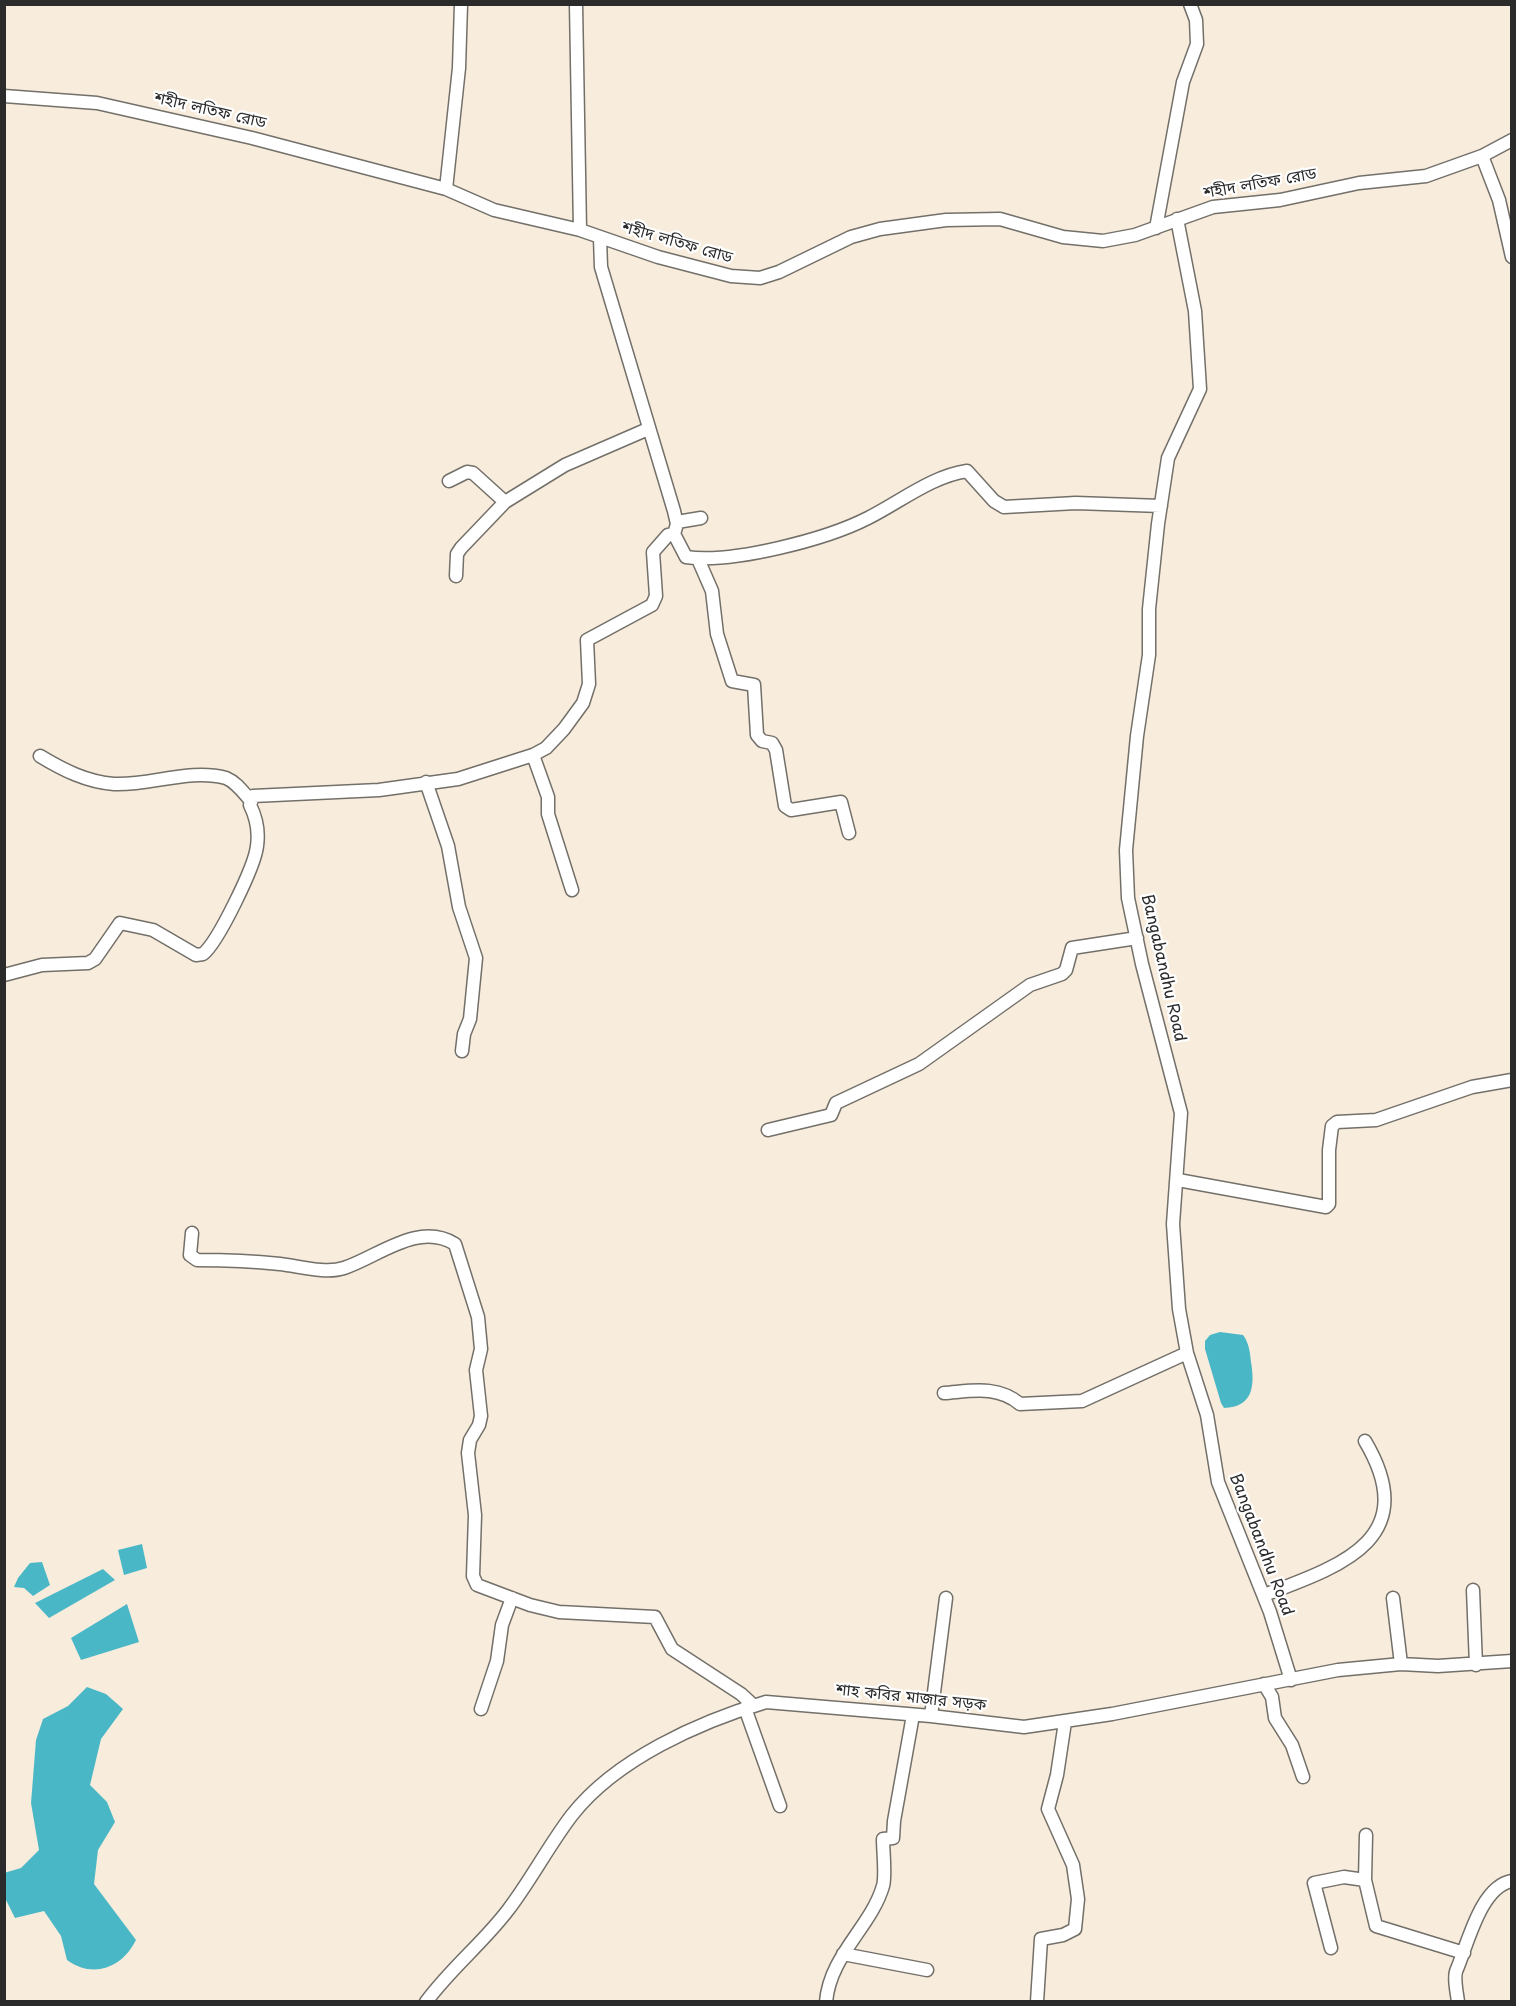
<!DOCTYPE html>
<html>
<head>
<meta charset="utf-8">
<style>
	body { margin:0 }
	#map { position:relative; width:1516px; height:2006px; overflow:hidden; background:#f8eddd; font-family:"Playpen Sans",sans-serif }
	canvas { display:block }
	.frame { position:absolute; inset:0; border:6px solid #2b2b2b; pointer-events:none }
</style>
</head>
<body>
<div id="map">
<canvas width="1516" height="2006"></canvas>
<div class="frame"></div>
</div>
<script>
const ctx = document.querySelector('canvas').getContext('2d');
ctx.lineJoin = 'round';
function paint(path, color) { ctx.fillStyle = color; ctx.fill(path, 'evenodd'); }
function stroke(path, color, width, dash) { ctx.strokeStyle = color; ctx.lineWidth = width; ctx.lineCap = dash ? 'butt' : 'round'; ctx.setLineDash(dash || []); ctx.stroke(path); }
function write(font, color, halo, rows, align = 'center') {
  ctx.font = font + ' "Playpen Sans","Noto Sans Bengali",sans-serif'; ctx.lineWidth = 4.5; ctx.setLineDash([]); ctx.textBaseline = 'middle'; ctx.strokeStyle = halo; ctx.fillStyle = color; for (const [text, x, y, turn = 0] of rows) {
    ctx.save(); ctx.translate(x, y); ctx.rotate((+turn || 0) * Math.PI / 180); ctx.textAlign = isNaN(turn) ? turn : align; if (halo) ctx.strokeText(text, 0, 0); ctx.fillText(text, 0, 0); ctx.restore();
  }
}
paint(new Path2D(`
	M1220 1332 1243 1335C1249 1343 1250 1352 1251 1362 1255 1386 1253 1407 1224 1408L1221 1403 1205 1349V1341L1210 1335Z
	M142 1544 147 1568 124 1575 118 1550Z
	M42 1562 50 1585 33 1596 24 1588 14 1587 18 1578 30 1563Z
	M103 1569 115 1580 49 1618 35 1603Z
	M127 1604 139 1642 81 1660 71 1638Z
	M87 1687 106 1694 123 1709 101 1739 90 1785 107 1802 115 1822 98 1850 94 1884 136 1940C122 1968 93 1979 67 1960L61 1936 44 1911 15 1918 5 1898 4 1873 21 1868 39 1850 31 1803 36 1740 43 1719 68 1706Z`), '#4ab7c6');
const minor = new Path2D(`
	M576 4 580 230
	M4 96 97 103 252 138 446 189 494 210 580 230 658 257 731 276 760 278 779 272 851 237 880 229 946 220 1000 219 1063 237 1103 241 1135 235 1213 207 1280 200 1359 183 1426 176 1482 156 1512 140
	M1482 156 1499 200 1512 257
	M446 189 459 68 461 4
	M1177 219 1195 311 1200 389 1168 458 1158 524 1149 609V655L1137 736 1126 850 1128 898 1142 964 1181 1113 1173 1224 1179 1309 1187 1353 1207 1415 1218 1482 1270 1612 1291 1680
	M1156 228 1183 82 1197 44 1196 20 1190 4
	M600 238 601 267 674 511 677 524 674 534
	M449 481 467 472 473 473 505 502 565 465 648 429
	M677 522 701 518
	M698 559 712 591 717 634 732 681 754 685 757 735 762 741 772 743 776 750 785 806 791 810 841 802 849 833
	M456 576 457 554 461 548 505 502
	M533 755 548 797V814L572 890
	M40 756C63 770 87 782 114 784 149 786 190 768 226 778 236 782 243 792 250 800
	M426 782 448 846 459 907 476 958 470 1019 464 1034 462 1051
	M4 975 42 965 88 963 95 959 120 923 153 930 196 955 203 954C218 942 255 866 257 846 259 832 256 817 250 805L253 796 379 790 458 779 533 755 546 748 564 729 583 703 589 684 587 640 652 605 656 596 653 552 668 535 674 534 686 557C732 564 827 539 868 518 900 502 932 476 967 471L994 501 1004 507 1076 503 1161 506
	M768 1130 831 1115 836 1103 919 1064 1030 985 1062 974 1066 970 1072 948 1137 938
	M1178 1180 1326 1207 1329 1204V1150L1332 1126 1337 1122 1376 1120 1472 1087 1512 1080
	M192 1233 190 1255 197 1260C224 1260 252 1261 280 1264 299 1266 325 1274 344 1268 378 1257 418 1221 455 1244L478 1317 481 1349 476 1370 481 1416 479 1425 470 1440 468 1453 475 1515 473 1576 477 1585 530 1605 559 1612 655 1617 672 1649 741 1694 754 1706
	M944 1393C972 1391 997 1385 1020 1404L1082 1401 1187 1353
	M1473 1590 1476 1665
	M1264 1595C1341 1566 1423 1539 1365 1441
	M1393 1598 1401 1664
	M1264 1684 1272 1697 1275 1718 1292 1745 1303 1777
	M745 1708 780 1806
	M481 1709 497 1661 502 1625 512 1598
	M931 1716 946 1598
	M1366 1835 1365 1880 1376 1926 1464 1953
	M1331 1948 1314 1883 1344 1877 1365 1880
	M843 1954 927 1970
	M426 2002C451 1968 483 1943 508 1910 531 1880 549 1845 572 1815 616 1759 699 1722 766 1702L931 1716 1024 1727 1112 1714 1338 1670 1401 1664 1438 1666 1512 1661
	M826 2002C830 1955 871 1927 883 1886 886 1876 883 1851 883 1839L893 1838 894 1821 913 1715
	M1037 2002 1041 1939 1063 1935 1075 1929 1078 1899 1073 1865 1048 1809 1057 1775 1065 1722
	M1458 2002C1457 1993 1453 1976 1457 1969 1468 1943 1481 1886 1512 1881`);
stroke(minor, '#736f69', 15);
stroke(minor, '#fff', 12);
write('16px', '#2b2b2b', '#fff', [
	["শহীদ লতিফ রোড",210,111,13],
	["শহীদ লতিফ রোড",1260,184,-10],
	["শহীদ লতিফ রোড",677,243,16],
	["Bangabandhu Road",1163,968,77],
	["Bangabandhu Road",1261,1545,69],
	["শাহ কবির মাজার সড়ক",911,1698,6]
]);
</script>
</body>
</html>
